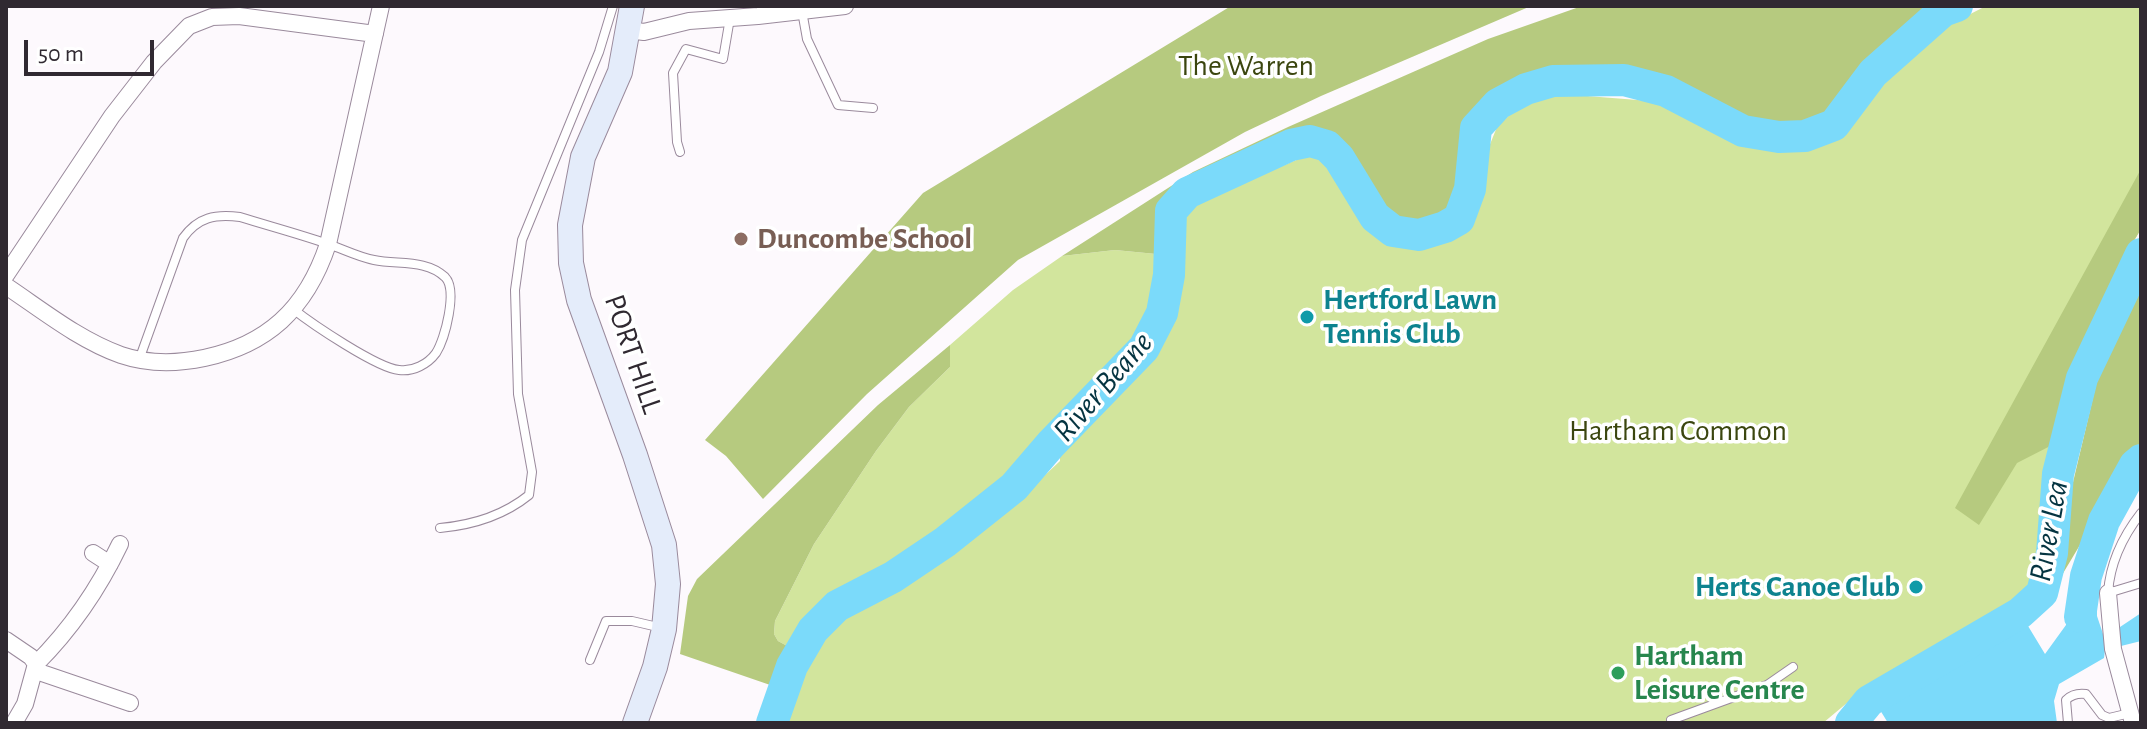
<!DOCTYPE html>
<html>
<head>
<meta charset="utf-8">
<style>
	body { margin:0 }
	#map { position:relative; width:2147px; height:729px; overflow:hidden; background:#fdf9fd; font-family:"Alegreya Sans",sans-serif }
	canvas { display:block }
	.frame { position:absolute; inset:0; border:8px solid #302931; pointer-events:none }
	.scale { position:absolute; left:24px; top:40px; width:130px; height:36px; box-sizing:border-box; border:4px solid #302931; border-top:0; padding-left:10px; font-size:24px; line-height:28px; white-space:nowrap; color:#302931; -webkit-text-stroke:6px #fff; paint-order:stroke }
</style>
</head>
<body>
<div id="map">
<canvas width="2147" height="729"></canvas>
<div class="frame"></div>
<div class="scale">50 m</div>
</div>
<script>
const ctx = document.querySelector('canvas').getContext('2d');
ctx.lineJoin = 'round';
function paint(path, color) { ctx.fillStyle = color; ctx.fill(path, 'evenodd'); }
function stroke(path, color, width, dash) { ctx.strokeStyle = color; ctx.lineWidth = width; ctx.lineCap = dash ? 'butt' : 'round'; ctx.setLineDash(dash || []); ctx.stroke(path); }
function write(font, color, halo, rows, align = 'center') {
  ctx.font = font + ' "Alegreya Sans",sans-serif'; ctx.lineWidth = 7; ctx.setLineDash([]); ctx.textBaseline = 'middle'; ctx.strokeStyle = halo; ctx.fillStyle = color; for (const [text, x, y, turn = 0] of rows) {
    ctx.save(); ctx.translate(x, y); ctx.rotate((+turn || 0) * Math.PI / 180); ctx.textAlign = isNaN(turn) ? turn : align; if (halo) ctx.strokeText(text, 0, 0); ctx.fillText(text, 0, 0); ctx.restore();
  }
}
paint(new Path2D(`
	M1986 6H2141V229L2120 264 2077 365 2060 441 2037 572 2023 599 1872 682 1823 723H787L808 661 822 641 841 621 862 604 904 583 1008 510 1060 461V450L1155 354 1172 325 1179 308 1180 258 1175 230 1177 220 1181 212 1193 204 1301 158 1322 155 1334 161 1369 226 1393 241 1417 244 1447 242 1475 220 1482 198V164L1497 127 1522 103 1562 94 1650 101 1682 114 1740 145 1770 148 1816 141 1835 136 1896 66 1939 30Z
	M1115 250 1156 254 1154 302 1141 331 1117 363 1088 388 1008 476 903 560 851 586 820 606 799 627 789 647 778 641 774 634 775 621 814 544 876 451 909 407 950 367V345L1013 290 1062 256Z`), '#d2e59d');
paint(new Path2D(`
	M1231 6H1531L1321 96 1245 132 1018 260 867 394 763 499 726 456 705 440 923 193Z
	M1582 6H1945C1924 17 1886 50 1870 68 1851 88 1842 119 1812 128 1748 146 1736 109 1685 87 1652 72 1558 64 1524 77 1491 89 1466 114 1462 151 1460 172 1463 199 1445 214 1435 222 1424 224 1412 226 1401 221 1387 217 1380 207 1355 171 1349 124 1292 136L1170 198 1156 223V254L1115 250 1062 256 1193 172 1288 127 1488 39Z
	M2141 169V229L2120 264 2077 365 2060 441 2017 463 1979 525 1955 508Z
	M2141 279V450L2132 458 2059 580 2066 512 2100 368Z
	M950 345V367L909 407 876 451 814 544 775 621 774 634 778 641 789 647 776 687 680 654 688 596 697 579 878 405Z`), '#b6ca7f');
paint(new Path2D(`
	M2075 576H2097V616L2103 634 2117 629 2141 613V641L2105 650 2104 658 2059 684 2054 701 2057 723H1888L1877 705 2025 621 2045 654 2066 625Z`), '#7bdafa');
stroke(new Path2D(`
	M2080 617 2086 576 2104 521 2135 465 2141 460
	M772 723 792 666 813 630 837 606 893 577 945 542 1014 487 1051 444 1144 348 1162 313 1169 275 1171 211 1187 193 1291 145 1310 141 1327 146 1339 158 1375 217 1393 231 1419 235 1445 227 1459 219 1470 189 1476 128 1498 104 1526 89 1553 81 1624 80 1666 91 1743 131 1779 137 1805 136 1834 125 1873 73 1943 11 1957 6
	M1851 723 1869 701 2020 613 2042 593 2052 553 2058 474 2082 378 2141 254`), '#7bdafa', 32);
const lane = new Path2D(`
	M802 11 807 39 838 105 873 108
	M680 152 677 142 673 73 686 49 723 59 730 18
	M139 360 183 238C198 217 215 214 240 217 269 226 299 234 328 244 343 249 358 257 374 260 398 265 426 259 445 277 458 290 445 339 436 353 428 364 413 372 399 370 377 368 312 324 293 309
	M2141 513C2123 536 2110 563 2108 593L2141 583
	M440 528C473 525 503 516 529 495L532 472 518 394 515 290 522 240 599 52 613 6
	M590 660 606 621H632L662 628
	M1672 723 1671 720 1767 685 1793 667
	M2068 723 2066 700C2072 694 2078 693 2086 694L2102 715 2109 718 2130 713`);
const street = new Path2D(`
	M628 30 644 32 689 21 758 16 845 6
	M6 275 112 116 154 62 189 26 212 17 239 16 375 34
	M6 286C42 310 79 340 121 355 171 372 241 357 281 321 304 300 318 274 328 244L381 6
	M93 553 110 564
	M2108 593 2113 649 2133 723
	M6 640 31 657 36 664 25 704 14 723
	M36 664C72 628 98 590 120 544
	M36 671 130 703`);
const secondary = new Path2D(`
	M632 6 620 72 583 157 570 225 571 263 579 300 635 455 664 545 668 584 664 629 655 667 635 723`);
stroke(lane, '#9a8a9c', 10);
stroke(street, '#9a8a9c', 18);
stroke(secondary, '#9a8a9c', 26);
stroke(lane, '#fff', 8);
stroke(street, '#fff', 16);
stroke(secondary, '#e4ecfa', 24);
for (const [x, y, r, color] of [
	[741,239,8,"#8d6e63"],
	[1307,317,8,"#0f9aa8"],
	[1916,587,8,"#0f9aa8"],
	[1618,673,8,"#2e9e5b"]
]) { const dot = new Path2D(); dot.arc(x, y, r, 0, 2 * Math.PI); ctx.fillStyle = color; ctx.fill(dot); stroke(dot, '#fff', 3); }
write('30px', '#3b460f', '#fff', [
	["The Warren",1246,66],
	["Hartham Common",1678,431]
]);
write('bold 30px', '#785e54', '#fff', [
	["Duncombe School",757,239]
], 'left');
write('bold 30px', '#0d838f', '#fff', [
	["Hertford Lawn",1323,300],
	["Tennis Club",1323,334],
	["Herts Canoe Club",1900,587,"right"]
], 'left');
write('30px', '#302931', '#fff', [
	["PORT HILL",633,354,71]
]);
write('bold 30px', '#27864d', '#fff', [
	["Hartham",1634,656],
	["Leisure Centre",1634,690]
], 'left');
write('italic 32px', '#053441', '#fff', [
	["River Beane",1103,387,-49],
	["River Lea",2049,531,-80]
]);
</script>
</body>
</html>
